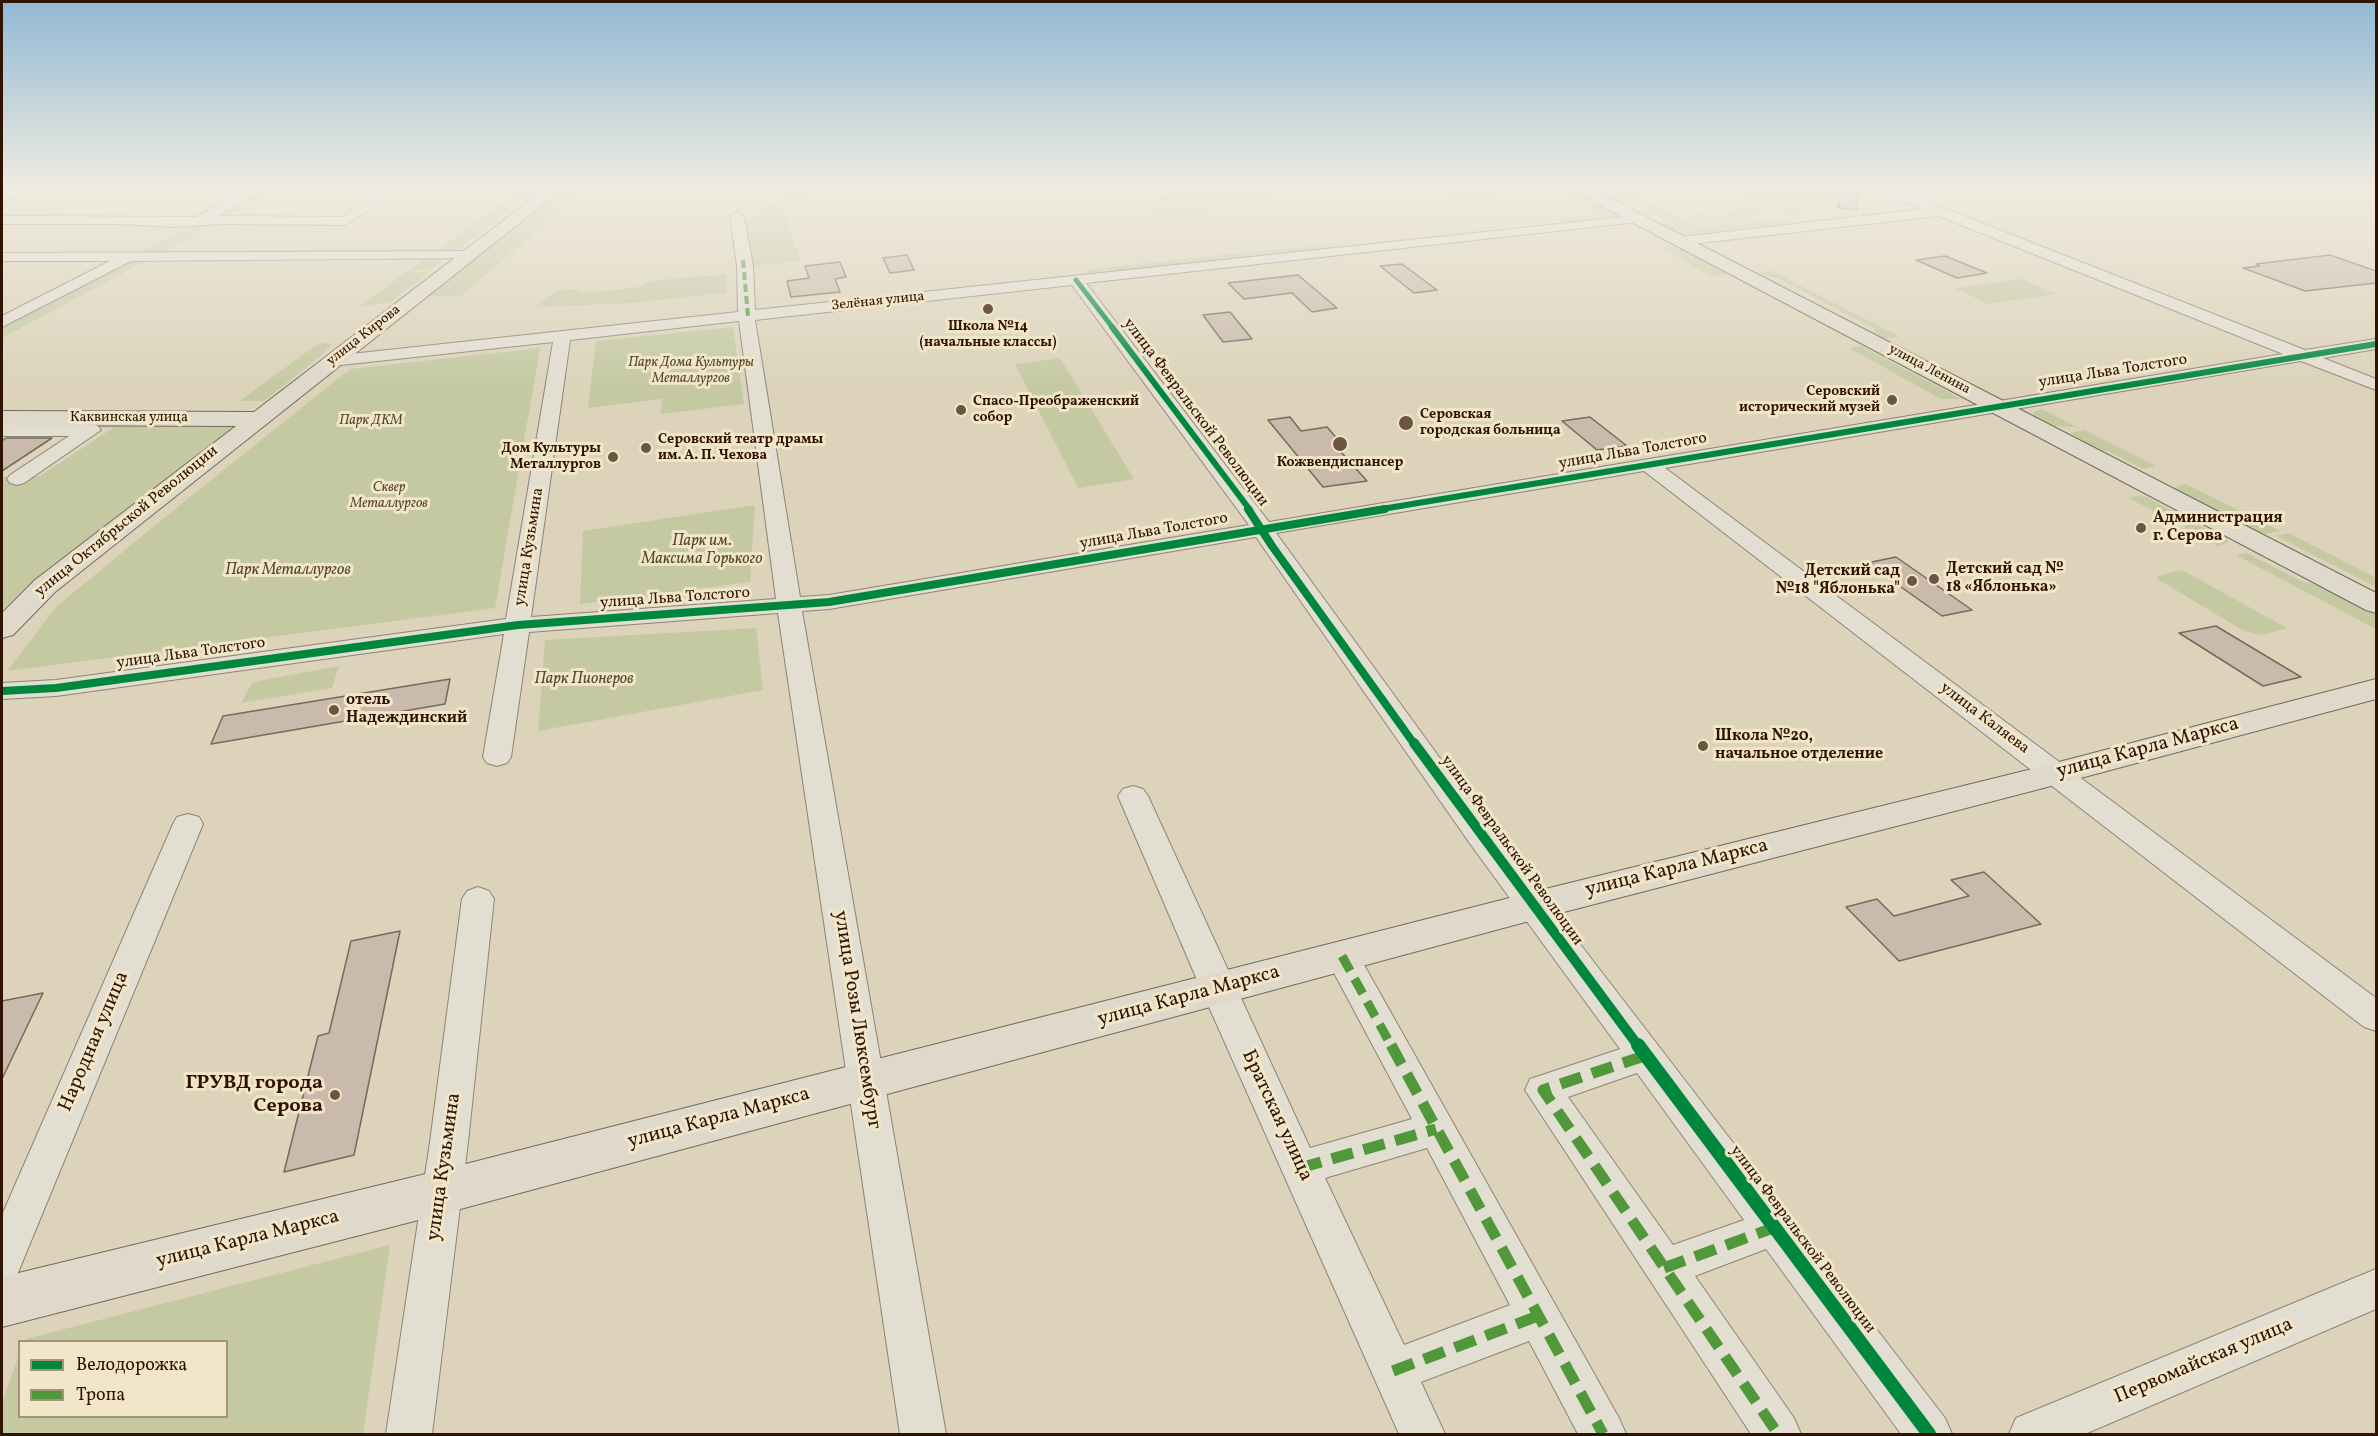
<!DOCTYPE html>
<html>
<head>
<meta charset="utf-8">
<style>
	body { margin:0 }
	#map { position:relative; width:2378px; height:1436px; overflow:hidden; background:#dcd3ba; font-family:Vollkorn,serif }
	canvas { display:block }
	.frame { position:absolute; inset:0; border:3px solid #301300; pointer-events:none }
	.legend { position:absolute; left:18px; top:1340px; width:210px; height:78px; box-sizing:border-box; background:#f1e6c9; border:2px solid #a49279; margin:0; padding:8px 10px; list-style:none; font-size:18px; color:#301300 }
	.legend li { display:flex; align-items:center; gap:12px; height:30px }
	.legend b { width:30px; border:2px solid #a49279 }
</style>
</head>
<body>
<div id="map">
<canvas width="2378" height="1436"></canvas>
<div class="frame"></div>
<ul class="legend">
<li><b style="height:8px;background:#00873e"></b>Велодорожка</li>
<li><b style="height:8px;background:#509839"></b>Тропа</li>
</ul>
</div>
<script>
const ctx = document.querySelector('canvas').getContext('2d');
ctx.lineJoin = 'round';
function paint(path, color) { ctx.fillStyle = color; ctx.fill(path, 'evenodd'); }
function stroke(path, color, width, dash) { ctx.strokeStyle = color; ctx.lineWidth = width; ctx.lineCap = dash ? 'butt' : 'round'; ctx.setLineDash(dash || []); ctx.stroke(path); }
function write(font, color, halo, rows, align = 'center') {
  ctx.font = font + ' Vollkorn,serif'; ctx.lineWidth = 6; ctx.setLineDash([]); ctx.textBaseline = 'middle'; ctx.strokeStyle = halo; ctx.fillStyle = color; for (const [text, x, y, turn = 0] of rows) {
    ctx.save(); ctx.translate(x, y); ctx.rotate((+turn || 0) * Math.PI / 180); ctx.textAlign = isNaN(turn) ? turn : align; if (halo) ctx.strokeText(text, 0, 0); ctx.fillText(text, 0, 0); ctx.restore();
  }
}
paint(new Path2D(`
	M263 187H284L2 338V322L198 223 202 218Z
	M525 187H540L459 249 434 255 446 258 432 268 414 271 428 273 391 302 358 307Z
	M561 187H581L578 190H584L461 296H425Z
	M799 187H820L784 211 800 261 753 266 742 224Z
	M1550 187H1566L1621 217C1603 221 1574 227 1557 220L1601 214Z
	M1622 187 1701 227 1776 219 1788 224 1714 232 1716 234 1695 237 1684 235 1664 225 1670 222 1633 203 1621 204 1596 188Z
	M1709 187H1861L1841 189 1829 207 1791 208 1803 214 1791 216 1771 206 1763 207 1722 188Z
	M1244 188 1267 191 1277 197 1270 203 1261 205C1233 208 1164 221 1141 208L1140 204C1152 192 1224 190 1244 188Z
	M1490 191 1513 206 1465 210 1443 195Z
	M1752 207 1768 215 1703 222 1687 214C1702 213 1717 218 1731 213L1733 210Z
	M1325 246 1329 249 1240 256 1241 258 1197 264 1185 262 1177 266 1096 272 1090 276 1086 270 1259 251Z
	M1680 246 1731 274 1710 276 1660 248Z
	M1770 270 1900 337 1883 338 1874 332 1875 329 1777 278 1759 274Z
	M726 274 727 293 631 303 536 307C548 295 567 282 584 293L640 287 651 281Z
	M2022 279 2057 294 1988 304 1954 288Z
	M733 327 744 404 661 414 662 399 588 408 596 341Z
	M319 343 332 344 322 355 264 401H240Z
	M1862 346 1867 349 1961 399H1941L1849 348Z
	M540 348 495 608 7 671 57 606 186 500 350 369Z
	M1060 358 1134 479 1078 488 1015 364Z
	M2042 409 2077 427 2053 426 2033 416 2034 412Z
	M57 421H232L235 427 26 587 2 610V477L40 476 113 428 46 427Z
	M2084 430 2156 466 2143 469 2108 451 2098 450 2070 433Z
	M2186 484 2280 531 2266 534 2256 532 2173 488Z
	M2138 496 2146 497 2178 514 2158 513 2129 498Z
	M755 505 750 582 580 604 583 531Z
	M2192 522 2227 540 2229 542 2218 546 2185 528V523Z
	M2289 533 2376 578V587L2276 536Z
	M2247 553 2305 583 2318 584 2376 614V629L2236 555Z
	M2182 570 2287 628 2262 635 2244 631 2159 580 2157 576Z
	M756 628 763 690 538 731 545 640Z
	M339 666 332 688 241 703 253 682Z
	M390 1245 363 1434H2V1403L19 1355 20 1416H226V1342L25 1341 26 1339Z`), '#c4c9a2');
const building = new Path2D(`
	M1860 188 1857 210 1837 207 1844 190Z
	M907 255 914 270 890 273 883 258Z
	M2330 255 2376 271V283L2305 291 2243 268 2260 266 2256 264Z
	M1945 256 1987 273 1957 278 1916 260Z
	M840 262 846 277 835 279 840 292 791 297 787 281 809 278 805 266Z
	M1402 264 1437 290 1414 293 1380 266Z
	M1298 275 1337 308 1312 312 1292 293 1244 299 1228 283Z
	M1230 312 1252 339 1223 342 1203 315Z
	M1290 417 1301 431 1327 427 1340 442 1333 443 1367 481 1323 487 1268 420Z
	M1590 417 1627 446 1597 450 1562 421Z
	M6 438H52L2 471V441Z
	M1896 557 1972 610 1942 616 1867 563Z
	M2216 626 2301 677 2263 686 2179 633Z
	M450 679 445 704 211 744 223 716Z
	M1984 872 2041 924 1899 961 1846 907 1877 899 1894 916 1969 896 1951 880Z
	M400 931 354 1155 284 1172 318 1036 329 1033 351 941Z
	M43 993 2 1079V1001Z`);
paint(building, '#c9baab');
stroke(building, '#756b5c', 1.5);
const minor = new Path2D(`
	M19 187H36L2 202V194Z
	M252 187H267L217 216 342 217 393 187H408L345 225 222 224 174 227 118 224H2V216L196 217Z
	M1873 187H1890L2305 350 2376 339V349L2323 358 2376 379V390L2301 361 1665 468 2376 998V1031L2364 1027 1644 471 1276 533 1493 831 1945 1418 1952 1434H1901L1766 1249 1695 1276 1794 1418 1801 1434H1751L1525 1090 1530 1079 1620 1049 1471 845 1256 537 829 609 802 611 946 1434H900L778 613 529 632 511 757 507 763 497 766 487 763 483 757 504 634 56 696 2 699V683L56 680 506 619 553 342 332 366 326 365 323 361 326 357 332 356 738 312 737 266 730 216 737 212 744 216 753 266 755 310 1643 215 1645 218 1638 222 1086 283 1269 522 2283 354 1939 216 1682 245 1675 241 1682 237 1923 209 1874 190ZM1072 285 1249 525 829 595 800 597 755 320ZM739 321 776 599 531 617 570 340ZM1637 1073 1744 1220 1673 1245 1568 1097Z
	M469 251 476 255 474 258 131 261 2 327V316L110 261H2V253Z
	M2 424H91L98 426 101 430 24 483 17 485 10 483 7 479 10 475 69 436H2Z
	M1133 786 1143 789 1148 796 1310 1148 1412 1119 1325 956 1330 947 1342 943 1354 947 1619 1418 1626 1434H1578L1529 1341 1421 1382 1445 1434H1399L1201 989 1118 796 1123 789ZM1427 1148 1510 1305 1404 1345 1325 1178Z
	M188 814 199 817 203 824 17 1275 2 1280V1215L173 824 177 817Z
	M478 887 489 891 494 899 468 1142 432 1434H386L430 1142 462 899 467 891Z
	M2376 1269V1309L2085 1434H2009L2016 1418Z`);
const major = new Path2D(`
	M547 187H565L55 592 13 635 2 638V613L35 580 236 426 2 425V411L254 412Z
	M1569 187H1588L2376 593V613L2366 610 1571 190Z
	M2376 679V699L2032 791 1533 920 442 1214 2 1327V1277L442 1170 1533 892 2032 769Z`);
stroke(minor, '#8d8475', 2);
stroke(major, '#756b5c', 2);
paint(minor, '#e3ded2');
paint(major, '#ded9ca');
stroke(new Path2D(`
	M743 260 748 316`), '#509839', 4, [8, 4]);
stroke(new Path2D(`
	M1342 956 1392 1047`), '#509839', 9, [17, 9]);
stroke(new Path2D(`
	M1391 1045 1603 1434
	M1644 1056 1543 1090 1778 1434
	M1300 1168 1436 1129
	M1664 1268 1773 1228
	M1393 1371 1538 1316`), '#509839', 11, [22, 11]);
stroke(new Path2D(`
	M1076 280 1113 328`), '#00873e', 5);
stroke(new Path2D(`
	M1112 327 1250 510
	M1376 510 2376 344`), '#00873e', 6);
stroke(new Path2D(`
	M1248 509 1272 546 1415 745
	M2 691 56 688 518 625 829 602 1385 509`), '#00873e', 8);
stroke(new Path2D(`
	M1414 743 1639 1047`), '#00873e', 10);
stroke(new Path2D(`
	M1638 1045 1929 1434`), '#00873e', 14);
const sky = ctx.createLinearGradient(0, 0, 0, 388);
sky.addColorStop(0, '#91b9d4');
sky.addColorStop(0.48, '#efebe0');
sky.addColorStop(1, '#efebe000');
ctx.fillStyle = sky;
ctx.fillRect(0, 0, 2378, 388);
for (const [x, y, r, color] of [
	[988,309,6,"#6c5641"],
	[1892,400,6,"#6c5641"],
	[961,410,6,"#6c5641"],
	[1406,423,8,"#6c5641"],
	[1340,444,8,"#6c5641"],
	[646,448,6,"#6c5641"],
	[613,457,6,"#6c5641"],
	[2141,528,6,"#6c5641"],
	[1934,579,6,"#6c5641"],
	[1912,581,6,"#6c5641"],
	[334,710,6,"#6c5641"],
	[1703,746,6,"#6c5641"],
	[335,1095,6,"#6c5641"]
]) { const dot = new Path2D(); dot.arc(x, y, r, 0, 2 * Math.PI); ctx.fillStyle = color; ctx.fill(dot); stroke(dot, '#f1e6c9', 2); }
write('14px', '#301300', '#f1e6c9', [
	["Зелёная улица",878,302,-6],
	["улица Кирова",364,336,-38],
	["улица Ленина",1929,370,28],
	["Каквинская улица",129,418]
]);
write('bold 14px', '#301300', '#f1e6c9', [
	["Школа №14",988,327,"center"],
	["(начальные классы)",988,343,"center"],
	["Серовский",1880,392,"right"],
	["исторический музей",1880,408,"right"],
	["Спасо-Преображенский",973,402],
	["собор",973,418],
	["Серовская",1420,415],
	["городская больница",1420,431],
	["Серовский театр драмы",658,440],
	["им. А. П. Чехова",658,456],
	["Дом Культуры",601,449,"right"],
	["Металлургов",601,465,"right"],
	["Кожвендиспансер",1340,463,"center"]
], 'left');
write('italic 14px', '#56472b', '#f1e6c9', [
	["Парк Дома Культуры",691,363],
	["Металлургов",691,379],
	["Парк ДКМ",371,421],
	["Сквер",389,488],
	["Металлургов",389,504]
]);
write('16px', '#301300', '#f1e6c9', [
	["улица Льва Толстого",2113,372,-9],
	["улица Февральской Революции",1195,413,53],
	["улица Льва Толстого",1633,452,-10],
	["улица Октябрьской Революции",127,522,-39],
	["улица Льва Толстого",1154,532,-10],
	["улица Кузьмина",530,547,-81],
	["улица Льва Толстого",675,599,-4],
	["улица Льва Толстого",191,654,-8],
	["улица Каляева",1984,719,37],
	["улица Февральской Революции",1511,851,54],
	["улица Февральской Революции",1802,1240,53]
]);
write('bold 16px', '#301300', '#f1e6c9', [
	["Администрация",2153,519],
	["г. Серова",2153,537],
	["Детский сад №",1946,570],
	["18 «Яблонька»",1946,588],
	["Детский сад",1900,572,"right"],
	["№18 \"Яблонька\"",1900,590,"right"],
	["отель",346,701],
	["Надеждинский",346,719],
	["Школа №20,",1715,737],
	["начальное отделение",1715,755]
], 'left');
write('italic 16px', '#56472b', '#f1e6c9', [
	["Парк им.",702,542],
	["Максима Горького",702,560],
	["Парк Металлургов",288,571],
	["Парк Пионеров",584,680]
]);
write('20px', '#301300', '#f1e6c9', [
	["улица Карла Маркса",2148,749,-15],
	["улица Карла Маркса",1677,869,-14],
	["улица Карла Маркса",1189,997,-15],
	["улица Розы Люксембург",856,1020,81],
	["Народная улица",95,1042,-67],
	["Братская улица",1276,1116,65],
	["улица Карла Маркса",719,1119,-15],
	["улица Кузьмина",445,1167,-82],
	["улица Карла Маркса",248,1240,-14],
	["Первомайская улица",2204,1362,-23]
]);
write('bold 20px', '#301300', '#f1e6c9', [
	["ГРУВД города",323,1084],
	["Серова",323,1107]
], 'right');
</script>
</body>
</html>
